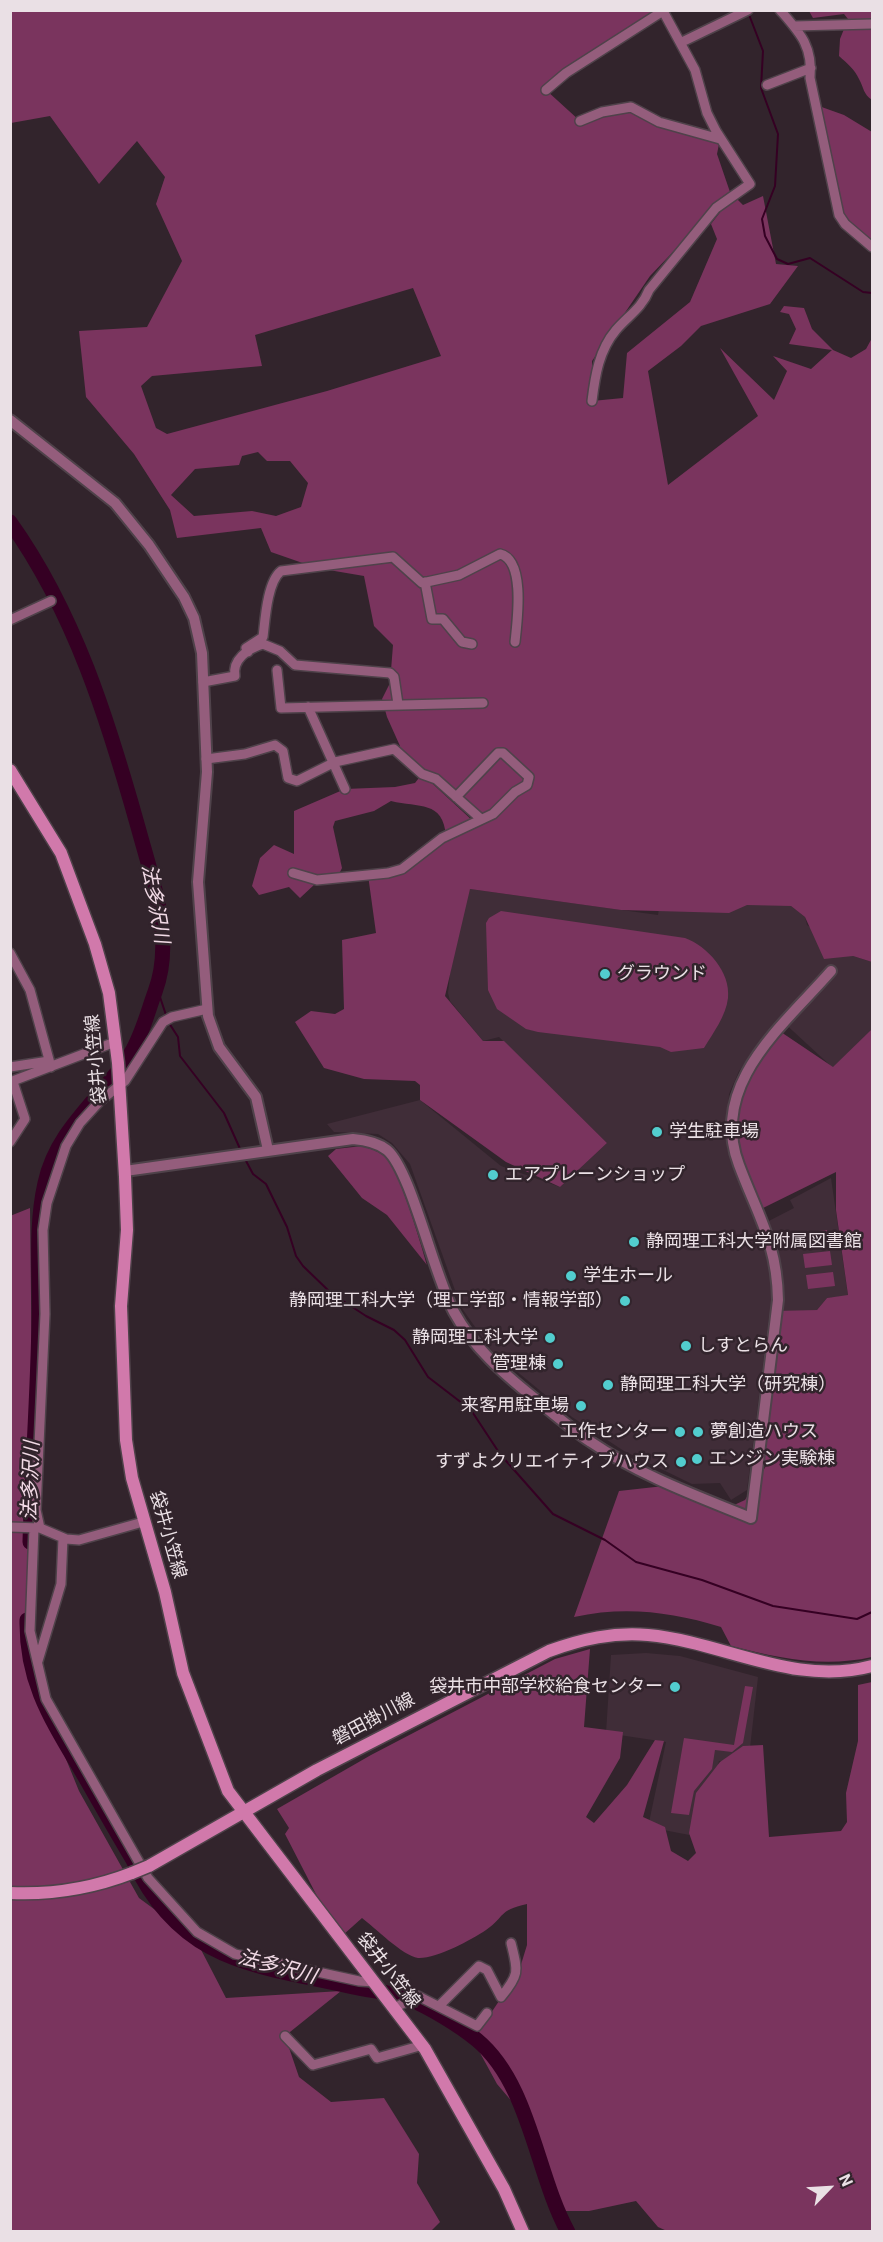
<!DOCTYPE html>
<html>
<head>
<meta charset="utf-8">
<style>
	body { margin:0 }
	#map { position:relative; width:883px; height:2242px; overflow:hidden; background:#32242c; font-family:Roboto,sans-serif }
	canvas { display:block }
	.frame { position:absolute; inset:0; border:12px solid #eae0e5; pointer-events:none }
	.north { position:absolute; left:799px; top:2158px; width:60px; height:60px; -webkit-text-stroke:4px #32242c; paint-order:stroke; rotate:65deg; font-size:16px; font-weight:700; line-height:24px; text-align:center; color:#eae0e5 }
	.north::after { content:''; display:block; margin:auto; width:21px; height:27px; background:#eae0e5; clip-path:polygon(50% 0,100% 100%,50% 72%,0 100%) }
</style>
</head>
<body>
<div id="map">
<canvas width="883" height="2242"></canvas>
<div class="frame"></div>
<div class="north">N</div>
</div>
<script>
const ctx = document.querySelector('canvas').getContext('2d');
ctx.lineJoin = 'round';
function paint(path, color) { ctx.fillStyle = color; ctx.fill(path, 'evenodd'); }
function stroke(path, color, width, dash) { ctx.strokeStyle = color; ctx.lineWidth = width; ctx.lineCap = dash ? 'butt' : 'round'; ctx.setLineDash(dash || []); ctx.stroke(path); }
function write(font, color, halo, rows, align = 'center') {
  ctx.font = font + ' Roboto,"Noto Sans JP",sans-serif'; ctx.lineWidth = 5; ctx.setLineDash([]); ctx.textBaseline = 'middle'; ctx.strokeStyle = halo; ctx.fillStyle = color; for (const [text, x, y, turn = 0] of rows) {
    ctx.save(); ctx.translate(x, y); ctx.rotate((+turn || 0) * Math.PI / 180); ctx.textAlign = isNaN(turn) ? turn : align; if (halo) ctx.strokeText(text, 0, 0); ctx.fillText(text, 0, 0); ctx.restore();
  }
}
paint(new Path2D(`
	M666 864 791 906 805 917 807 925 853 956 872 962V1029L833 1068 780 1019 739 1071 729 1094 727 1148 759 1226 794 1208 790 1200 831 1178 848 1296 827 1298 817 1310 769 1316 747 1490 731 1500 720 1483 692 1484 624 1451 572 1417 492 1351 461 1307 410 1164 392 1143 378 1134 334 1132 327 1124 420 1100 501 1166 560 1187 607 1143 499 1037 483 1041 450 1001 448 993 458 897 470 889 658 915Z
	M646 1653 680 1656 758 1677 749 1757 732 1764 719 1761 705 1838 648 1827 666 1742 606 1733 611 1655Z`), '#402d38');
paint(new Path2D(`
	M11 11H654L658 15 546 90 580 121 622 107 720 139 717 154 730 192 650 276 592 361V401L623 398 627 353 690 302 717 239 711 224 721 211 736 198 743 205 763 196 776 264 798 266 770 304 701 326 681 346 648 371 668 485 758 416 720 348 774 400 787 371 773 356 811 369 832 350 789 344 796 329 789 314 780 312 784 306 804 308 812 329 833 350 851 358 866 349 872 338V962L853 956 824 959 805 917 791 906 747 905 729 913 621 910 470 889 445 996 483 1041H504L607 1143 560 1187 506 1162 420 1100V1085L415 1081 364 1079 324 1068 295 1022 311 1011 335 1014 344 1009 342 940 376 933 368 875 402 868 446 836C443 800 419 808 391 801L374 811 335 821 333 827 342 868 337 878 315 884 300 898 289 887 259 895 252 886 260 858 274 845 294 854V811L345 789 395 787 415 783 422 774 474 822 480 819 400 752V746L387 717 382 699 390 683 393 645 374 626 364 576 317 568 271 552 261 528 177 538 170 510 134 454 86 397 79 331 147 327 182 261 156 204 165 177 137 141 99 184 50 116 11 123ZM413 288 441 356 327 391 167 434 156 428 141 386 152 376 262 366 255 335ZM258 452 267 461H290L308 483 301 507 276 516 252 511 194 516 171 495 195 469 239 465 242 456Z
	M809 11H872V100C863 94 864 88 859 79 855 70 847 63 839 56L840 39 848 19 844 14 813 18Z
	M816 105 844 115 872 132V244L845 224Z
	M501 911 685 938C707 946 731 972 728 998 726 1016 713 1033 704 1048L671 1052 660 1047 538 1032 526 1029 497 1009 488 990 486 923 489 918Z
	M872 1029V1657C823 1668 779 1658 731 1646L721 1627C671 1612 626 1606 574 1617L619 1491 673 1485 732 1506 745 1500 766 1466 761 1433 776 1311 817 1310 827 1298 848 1295 836 1210V1172L759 1210 734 1148 737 1090 778 1030 833 1067Z
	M362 1146C371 1149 380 1151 387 1159 400 1172 421 1244 427 1265L387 1215 362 1198 328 1156 336 1149Z
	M30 1208 33 1470 30 1631 46 1710 79 1791 139 1898 196 1940 226 1998 341 1991 285 2036 299 2077 331 2102 384 2098 419 2154 417 2183 440 2222 430 2232H11L10 1216Z
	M827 1230 829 1243 802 1246 800 1233Z
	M830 1251 832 1265 805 1268 803 1254Z
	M833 1272 835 1286 808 1289 806 1275Z
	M590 1649 584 1727 623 1732 620 1758 586 1817 594 1823 627 1785 655 1740 664 1741 643 1817 665 1827 671 1851 688 1861 696 1853 689 1833 696 1793 720 1762 743 1746 763 1745 769 1837 841 1831 847 1822 846 1793 858 1741V1685L872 1682V2231H667L658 2227 636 2201 589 2211H563L531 2124 497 2084 473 2040 519 1971 527 1945V1904C497 1911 506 1916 486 1930 471 1940 436 1959 418 1958 403 1956 374 1927 362 1918L343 1935 319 1900 285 1834 289 1828 277 1809 371 1755 555 1659Z
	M745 1686 753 1687 743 1743 732 1752 715 1750 712 1769 694 1791 689 1815 671 1813 684 1738 734 1745Z`), '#7a345e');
stroke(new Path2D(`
	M748 12 763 51 761 88 778 134 775 186 762 219 765 236 777 259 788 264 810 258 863 292 872 293
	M157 988 167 1018
	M169 1023 178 1037 180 1056 224 1113 241 1151
	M245 1159 253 1174 266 1184 287 1227 296 1256 303 1266 331 1293 366 1316 394 1330 405 1340 428 1377 471 1410 500 1454 553 1514 605 1540 636 1562 702 1580 773 1606 857 1619 872 1612`), '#350023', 2);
stroke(new Path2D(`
	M10 522C75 613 108 720 138 827 152 879 175 939 155 992 148 1011 142 1035 131 1053 102 1098 57 1128 45 1183 35 1227 40 1274 39 1319 38 1393 32 1468 30 1542
	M27 1620C26 1679 49 1716 78 1765 96 1796 114 1828 133 1860 181 1963 255 1965 353 1987 371 1991 390 1992 407 1998 429 2007 459 2025 477 2040 530 2084 536 2174 568 2232`), '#350023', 15);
const minor = new Path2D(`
	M780 10C800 33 813 46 810 78L839 215 845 224 872 247
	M794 26 872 24
	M682 42 748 10
	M767 85 811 68
	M546 90 566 73 663 11 695 70 707 113 716 131 750 184 716 208 649 290C642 308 628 316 616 330 599 350 595 376 592 401
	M580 121 602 112 631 107 659 122 720 139
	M425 582 432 619H443L462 642 472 644
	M10 620 51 601
	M248 652 246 648 263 637C265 621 267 582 281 571L393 557 422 583 459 575 500 554C526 560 517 622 515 642
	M277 670 281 708 483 703
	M203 682 235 676C232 660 247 649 263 644L280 651 295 665 390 673 394 677 398 704
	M308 707 345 789
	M206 759 245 754 275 745 283 751 288 778 297 781 335 762 394 749 422 774 436 779 481 819
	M293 873 317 880 388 873 402 869 442 838 493 814 515 792 527 785 529 777 503 753H498L456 797
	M10 953 30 990 51 1067
	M10 1067 49 1061
	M10 1082 115 1042
	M10 1142 25 1119 13 1082
	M10 1527 40 1528 66 1539 79 1540 143 1522
	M34 1528 30 1631 46 1699 148 1878 197 1932 235 1954 359 1981 374 1982
	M40 1528 36 1510 45 1314 43 1230 47 1203 66 1146 80 1123 100 1101 125 1081 163 1022 172 1017 207 1009
	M38 1661 61 1584 63 1538
	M440 2005 479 1966 487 1970 501 1997C520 1974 518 1971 511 1943
	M394 2008 418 1996 477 2026 487 2013
	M285 2036 313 2065 371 2049 377 2058 423 2045`);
const tertiary = new Path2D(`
	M10 420 115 503 149 545 184 597 194 618 202 653 207 772 198 882 208 1016 219 1047 256 1097 268 1150
	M125 1171 353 1139C365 1140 377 1142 387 1150 411 1170 434 1276 454 1312 473 1347 503 1373 534 1398 553 1413 571 1429 591 1442 639 1475 697 1496 751 1518L778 1300C777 1243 758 1216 739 1165 708 1084 784 1025 831 971`);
const secondary = new Path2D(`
	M10 770 61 853 95 944 109 993 118 1063 125 1177 127 1230 121 1306 126 1440 132 1478 165 1592 183 1673 228 1791 425 2049 504 2189 523 2232
	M149 1866 317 1770 549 1651C582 1639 613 1632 648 1635 724 1642 794 1687 872 1666
	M10 1893C53 1895 93 1888 132 1873`);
stroke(minor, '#4f424a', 12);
stroke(tertiary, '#4f424a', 14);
stroke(secondary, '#4f424a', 15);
stroke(minor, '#945d7c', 9);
stroke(tertiary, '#945d7c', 10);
stroke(secondary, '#d179ab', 12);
const secondaryBridge = new Path2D(`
	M132 1873 149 1866`);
stroke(secondaryBridge, '#4f424a', 15, []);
stroke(secondaryBridge, '#d179ab', 12);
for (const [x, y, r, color] of [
	[605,974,6,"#52cdce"],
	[657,1132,6,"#52cdce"],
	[493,1175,6,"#52cdce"],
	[634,1242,6,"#52cdce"],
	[571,1276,6,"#52cdce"],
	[625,1301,6,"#52cdce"],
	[550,1338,6,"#52cdce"],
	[686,1346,6,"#52cdce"],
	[558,1364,6,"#52cdce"],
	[608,1385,6,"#52cdce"],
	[581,1406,6,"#52cdce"],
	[680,1432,6,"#52cdce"],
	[698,1432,6,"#52cdce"],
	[697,1459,6,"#52cdce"],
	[681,1462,6,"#52cdce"],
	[675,1687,6,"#52cdce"]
]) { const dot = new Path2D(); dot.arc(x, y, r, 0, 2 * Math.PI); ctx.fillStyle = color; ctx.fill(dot); stroke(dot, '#32242c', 2); }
write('18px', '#eae0e5', '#32242c', [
	["グラウンド",617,974],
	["学生駐車場",669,1132],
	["エアプレーンショップ",505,1175],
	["静岡理工科大学附属図書館",646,1242],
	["学生ホール",583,1276],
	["静岡理工科大学（理工学部・情報学部）",613,1301,"right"],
	["静岡理工科大学",538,1338,"right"],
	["しすとらん",698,1346],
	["管理棟",546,1364,"right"],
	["静岡理工科大学（研究棟）",620,1385],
	["来客用駐車場",569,1406,"right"],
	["工作センター",668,1432,"right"],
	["夢創造ハウス",710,1432],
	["エンジン実験棟",709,1459],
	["すずよクリエイティブハウス",669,1462,"right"],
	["袋井市中部学校給食センター",663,1687,"right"]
], 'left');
write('18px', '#eae0e5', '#32242c', [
	["袋井小笠線",97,1059,-95],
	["袋井小笠線",167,1535,74],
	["磐田掛川線",374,1720,-28],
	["袋井小笠線",388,1971,52]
]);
write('italic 20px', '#f2dae6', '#32242c', [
	["法多沢川",154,904,80],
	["法多沢川",32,1481,-88],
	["法多沢川",277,1968,15]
]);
</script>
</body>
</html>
